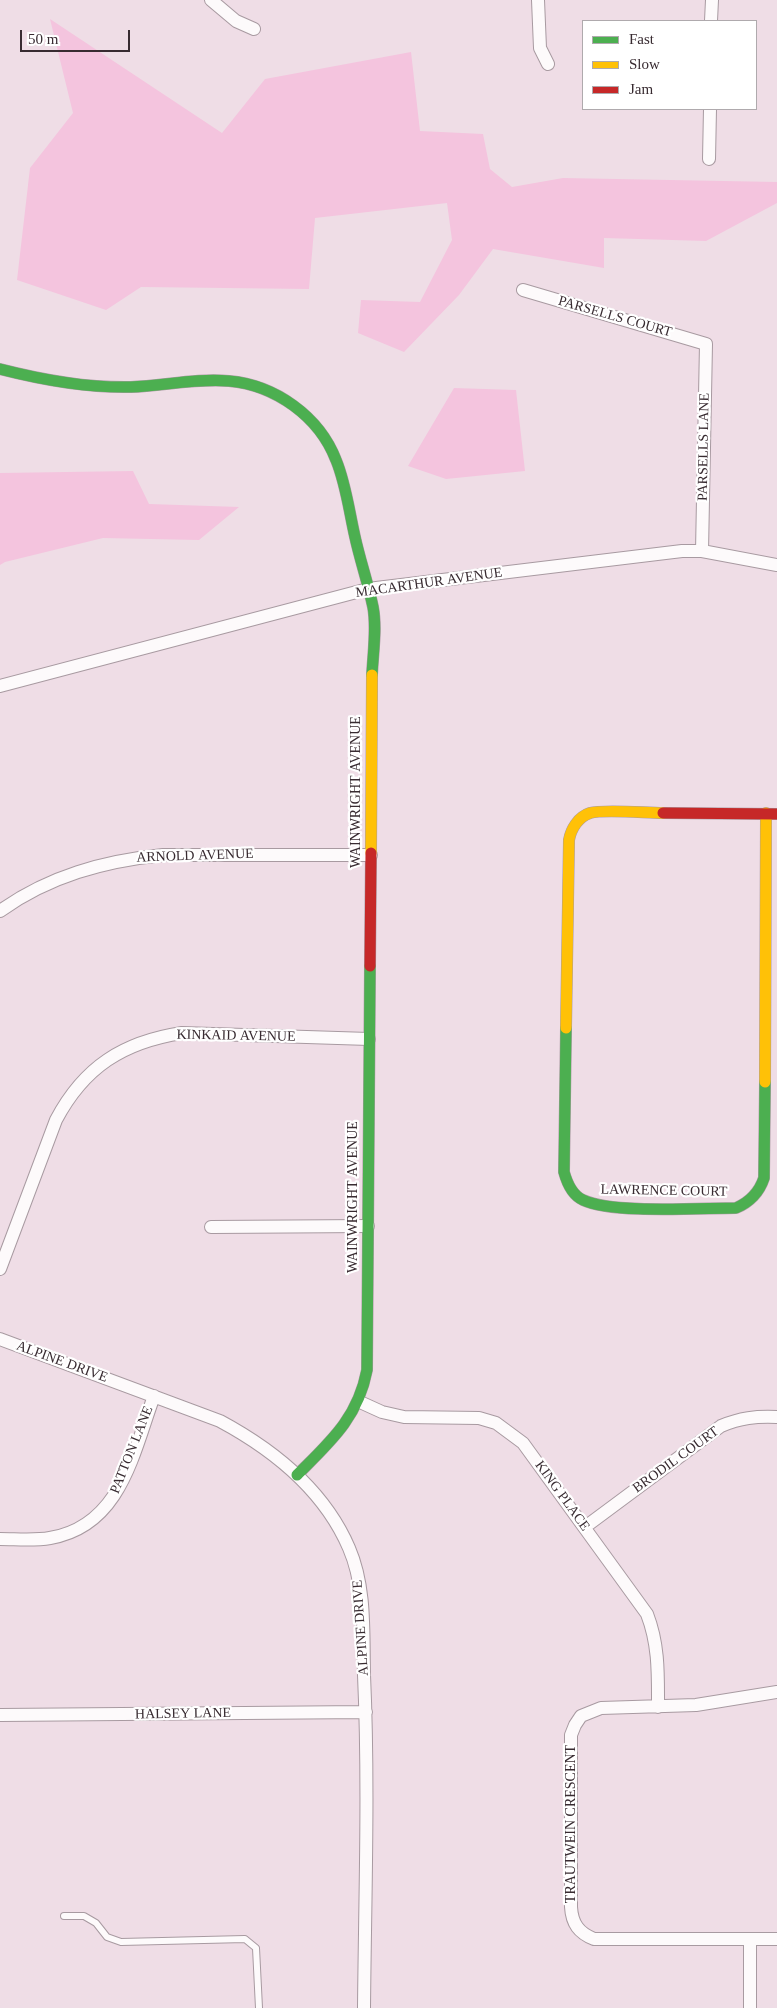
<!DOCTYPE html>
<html>
<head>
<meta charset="utf-8">
<style>
	body { margin:0 }
	#map { position:relative; width:777px; height:2008px; overflow:hidden; background:#efdde6; font-family:"Times New Roman",serif }
	canvas { display:block }
	.legend { position:absolute; left:582px; top:20px; width:175px; height:90px; box-sizing:border-box; background:#fff; border:1px solid #afaaad; margin:0; padding:6px 9px; list-style:none; font-size:15px; color:#382b31 }
	.legend li { display:flex; align-items:center; gap:10px; height:25px }
	.legend b { width:25px; border:1px solid #afaaad }
	.scale { position:absolute; left:20px; top:30px; width:110px; height:22px; box-sizing:border-box; border:2px solid #382b31; border-top:0; padding-left:6px; font-size:15px; line-height:18px; white-space:nowrap; color:#382b31; -webkit-text-stroke:4px #fff; paint-order:stroke }
</style>
</head>
<body>
<div id="map">
<canvas width="777" height="2008"></canvas>
<ul class="legend">
<li><b style="height:6px;background:#4caf50"></b>Fast</li>
<li><b style="height:6px;background:#ffc107"></b>Slow</li>
<li><b style="height:6px;background:#c62828"></b>Jam</li>
</ul>
<div class="scale">50 m</div>
</div>
<script>
const ctx = document.querySelector('canvas').getContext('2d');
ctx.lineJoin = 'round';
function paint(path, color) { ctx.fillStyle = color; ctx.fill(path, 'evenodd'); }
function stroke(path, color, width, dash) { ctx.strokeStyle = color; ctx.lineWidth = width; ctx.lineCap = dash ? 'butt' : 'round'; ctx.setLineDash(dash || []); ctx.stroke(path); }
function write(font, color, halo, rows, align = 'center') {
  ctx.font = font + ' "Times New Roman",serif'; ctx.lineWidth = 4.5; ctx.setLineDash([]); ctx.textBaseline = 'middle'; ctx.strokeStyle = halo; ctx.fillStyle = color; for (const [text, x, y, turn = 0] of rows) {
    ctx.save(); ctx.translate(x, y); ctx.rotate((+turn || 0) * Math.PI / 180); ctx.textAlign = isNaN(turn) ? turn : align; if (halo) ctx.strokeText(text, 0, 0); ctx.fillText(text, 0, 0); ctx.restore();
  }
}
paint(new Path2D(`
	M50 19 222 133 265 79 411 52 420 131 483 134 490 169 512 187 563 178 777 182V203L706 241 604 238V268L493 249 459 295 404 352 358 333 361 300 420 302 452 240 447 203 315 218 309 289 141 287 106 310 17 280 30 168 73 113Z
	M454 388 516 390 525 471 446 479 408 466Z
	M133 471 149 504 239 507 199 540 103 538 5 562 0 565V473Z`), '#f4c4de');
const lane = new Path2D(`
	M64 1916H84L96 1923 107 1937 121 1942 245 1939 256 1948 259 2008`);
const street = new Path2D(`
	M211 0 236 21 254 29
	M538 0 540 48 548 64
	M711 21 712 0
	M709 159 710 109
	M523 290 706 344 702 551
	M0 686 368 589 682 551H702L777 565
	M0 911C49 876 104 861 163 855H371
	M211 1227 368 1226
	M0 1269 56 1120C84 1067 123 1042 182 1033L369 1039
	M0 1339 220 1421C274 1450 324 1490 349 1548 366 1587 363 1633 364 1675 369 1786 365 1897 364 2008
	M360 1402 382 1412 404 1417 479 1418 496 1423 523 1443 647 1614C659 1645 658 1674 658 1707
	M585 1527 721 1426C740 1418 756 1416 777 1417
	M0 1539C16 1539 34 1541 50 1538 121 1526 133 1453 154 1396
	M777 1692 696 1705 601 1708 581 1716 575 1725 571 1735V1907C572 1924 579 1933 594 1939H777
	M0 1715 366 1712
	M750 1939V2008`);
const fast = new Path2D(`
	M0 369C43 380 87 388 131 387 163 386 196 378 229 381 275 385 319 416 336 460 346 484 349 511 355 537 360 560 368 583 373 607 377 628 373 653 372 675
	M566 1028 564 1172C567 1183 572 1195 583 1200 612 1214 700 1208 736 1208 750 1202 759 1193 764 1178L765 1082
	M297 1475C330 1442 358 1418 367 1370L370 966`);
const slow = new Path2D(`
	M371 853 372 675
	M566 1028 569 840C571 829 578 817 590 813 604 809 646 813 663 813
	M765 1082 766 813`);
const jam = new Path2D(`
	M663 813 777 814
	M370 966 371 853`);
stroke(lane, '#a89aa1', 8);
stroke(street, '#a89aa1', 14);
stroke(fast, '#a89aa1', 12);
stroke(slow, '#a89aa1', 12);
stroke(jam, '#a89aa1', 12);
stroke(lane, '#fdfafb', 6);
stroke(street, '#fdfafb', 12);
stroke(fast, '#4caf50', 11);
stroke(slow, '#ffc107', 11);
stroke(jam, '#c62828', 11);
write('14px', '#382b31', '#fff', [
	["PARSELLS COURT",615,317,16],
	["PARSELLS LANE",704,447,-89],
	["MACARTHUR AVENUE",429,583,-8],
	["WAINWRIGHT AVENUE",356,792,-90],
	["ARNOLD AVENUE",195,856,-2],
	["KINKAID AVENUE",236,1036,1],
	["LAWRENCE COURT",664,1191,1],
	["WAINWRIGHT AVENUE",353,1197,-90],
	["ALPINE DRIVE",62,1362,20],
	["PATTON LANE",132,1450,-68],
	["BRODIL COURT",676,1460,-36],
	["KING PLACE",562,1496,54],
	["ALPINE DRIVE",361,1628,-94],
	["HALSEY LANE",183,1714,-1],
	["TRAUTWEIN CRESCENT",571,1824,-90]
]);
</script>
</body>
</html>
